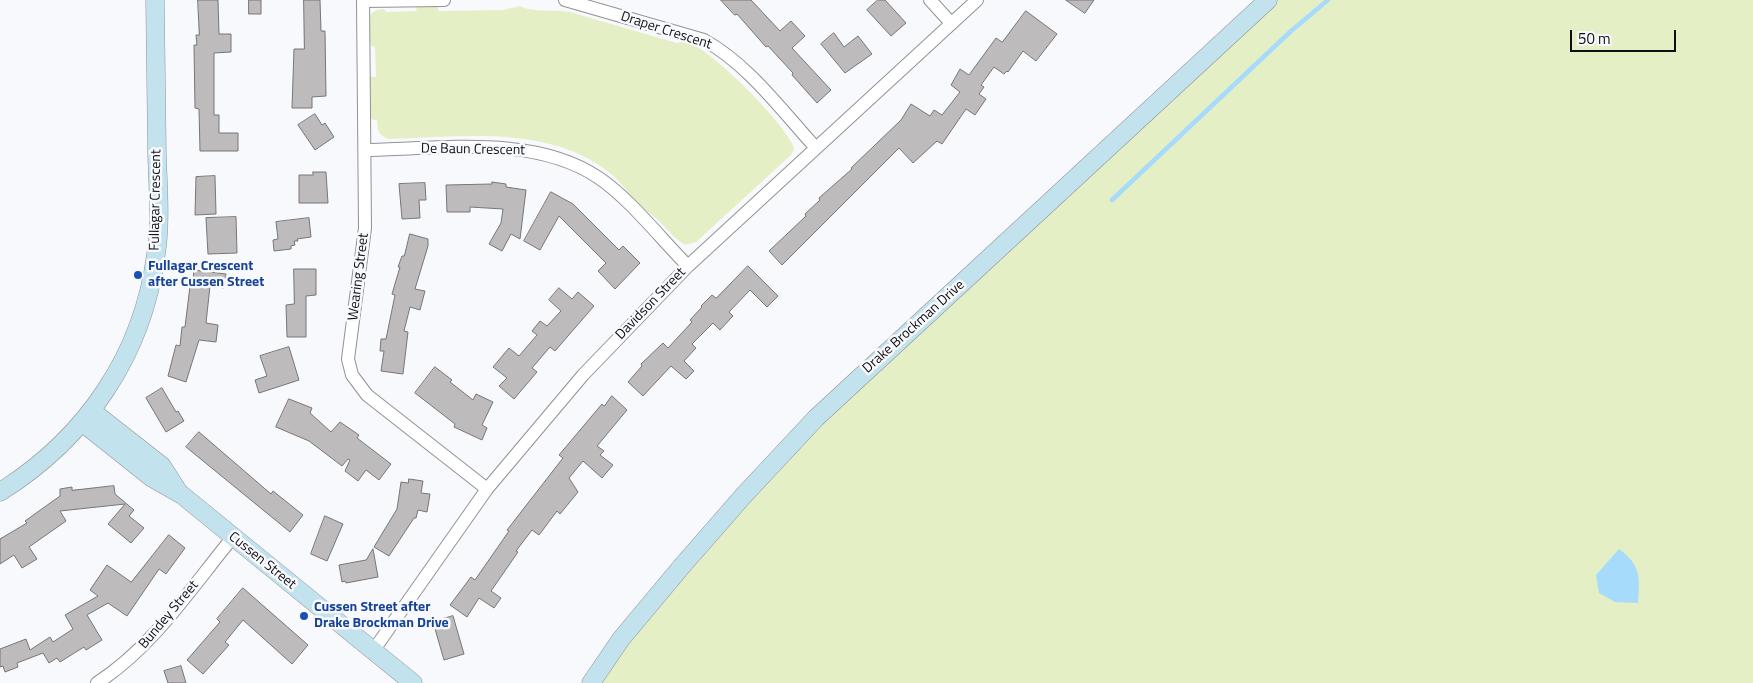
<!DOCTYPE html>
<html>
<head>
<meta charset="utf-8">
<style>
	body { margin:0 }
	#map { position:relative; width:1753px; height:683px; overflow:hidden; background:#f8f9fd; font-family:"Titillium Web",sans-serif }
	canvas { display:block }
	.scale { position:absolute; left:1570px; top:30px; width:106px; height:22px; box-sizing:border-box; border:2px solid #0f0f11; border-top:0; padding-left:6px; font-size:15px; line-height:18px; white-space:nowrap; color:#0f0f11; -webkit-text-stroke:4px #f8f9fd; paint-order:stroke }
</style>
</head>
<body>
<div id="map">
<canvas width="1753" height="683"></canvas>
<div class="scale">50 m</div>
</div>
<script>
const ctx = document.querySelector('canvas').getContext('2d');
ctx.lineJoin = 'round';
function paint(path, color) { ctx.fillStyle = color; ctx.fill(path, 'evenodd'); }
function stroke(path, color, width, dash) { ctx.strokeStyle = color; ctx.lineWidth = width; ctx.lineCap = dash ? 'butt' : 'round'; ctx.setLineDash(dash || []); ctx.stroke(path); }
function write(font, color, halo, rows, align = 'center') {
  ctx.font = font + ' "Titillium Web",sans-serif'; ctx.lineWidth = 5; ctx.setLineDash([]); ctx.textBaseline = 'middle'; ctx.strokeStyle = halo; ctx.fillStyle = color; for (const [text, x, y, turn = 0] of rows) {
    ctx.save(); ctx.translate(x, y); ctx.rotate((+turn || 0) * Math.PI / 180); ctx.textAlign = isNaN(turn) ? turn : align; if (halo) ctx.strokeText(text, 0, 0); ctx.fillText(text, 0, 0); ctx.restore();
  }
}
paint(new Path2D(`
	M1268 0H1753V683H591L745 495Z
	M520 6C534 13 553 9 570 12L677 43C679 43 681 41 684 41 705 42 793 131 794 149L791 155 696 242 685 245C675 239 668 230 660 222 653 215 648 213 641 206 629 195 622 183 610 173 548 124 463 137 389 139 379 136 377 131 377 120L370 119 367 76 376 77 375 47 371 46C369 31 361 10 384 9L386 12 416 11 417 7H437L439 11 503 10Z`), '#e5efc6');
paint(new Path2D(`
	M1619 549C1641 565 1640 577 1638 603L1615 602 1599 593 1596 575Z`), '#a7dbfb');
stroke(new Path2D(`
	M1112 200 1291 31 1328 0`), '#a7dbfb', 4.5);
const building = new Path2D(`
	M198 0H218L219 34H231V52L214 53V115H219V133H238V151H200L199 109 195 108 194 45H197L196 35H199Z
	M249 0H261V14H249Z
	M304 0H320L321 31H325L326 96 312 97V108H292L294 49H304Z
	M721 0H751L780 31 791 21 805 36 792 48 831 90 817 103 792 75 793 73 768 46 766 47 737 14 735 15Z
	M878 0H885L906 23 891 36 867 10Z
	M1066 0H1094L1085 13Z
	M1026 11 1057 34 1036 61 1023 51 1008 72 1007 71 1004 74 994 67 981 85 984 87 979 94 986 99 975 115 966 109 942 144 937 141 913 163 899 148 782 265 769 251 806 216 805 214 820 200 819 198 852 169 851 168 901 120 911 104 930 116 934 110 942 115 960 92 951 85 960 69 969 75 996 38 1002 42Z
	M834 33 844 47 858 36 872 54 845 73 821 44Z
	M315 114 322 125 325 123 334 137 315 150 298 125Z
	M313 172H326L328 203H299V175H313Z
	M215 176 216 214 195 215 196 177Z
	M492 182 506 184V187L526 190 520 239 511 234 502 251 489 244 501 223 503 209 470 207V212H447L446 185 492 184Z
	M425 183 426 200H419L420 218 402 219 399 184Z
	M551 192 573 204 619 250 623 246 640 263 615 289 598 271 606 263 559 216 540 250 524 241Z
	M236 217 237 253 208 254 206 218Z
	M309 218 311 237 297 239 298 241H294L295 245 291 246V249L274 251 273 240 278 239 276 222Z
	M410 234 428 239V246L415 289 425 291 420 310 410 307 404 331 408 332 403 374 381 371 384 351H380L381 339H386L395 295 392 294 400 267H398L402 256H404Z
	M748 266 778 296 767 307 750 290 729 312 733 316 720 330 713 323 692 344 696 348 684 361 694 371 686 379 671 366 643 396 628 382 642 366 641 364 663 343 668 348 692 322 690 320 702 307 701 306 712 295 716 298Z
	M294 269H316V295L306 296V337H287L286 305 294 304Z
	M194 270 226 274 224 288 210 286 206 323 218 325 216 342 199 340 186 382 168 376 176 345 180 346 182 327H185L191 278H193Z
	M559 288 572 299 578 292 594 306 555 351 550 347 532 368 537 372 514 399 499 386 507 378 493 367 509 348 519 356 537 335 532 331 540 321 547 326 561 311 549 300Z
	M289 347 299 380 259 393 255 380 267 376 260 356Z
	M435 367 452 380 450 382 473 400 476 394 493 402 482 425 487 428 482 440 454 427 455 424 415 393Z
	M162 388 176 412 178 411 184 421 166 432 146 398Z
	M612 396 627 410 597 446 604 451 600 455 613 465 602 478 583 461 569 478 578 492 560 514 557 511 539 535 532 530 516 551 518 552 491 591 501 598 494 608 479 598 467 617 450 605 471 577 475 580 509 531 507 530 563 458 559 455 602 404 604 406Z
	M289 399 312 408 310 413 331 432 340 422 359 435 357 438 391 464 379 480 366 470 358 481 345 471 350 460 348 459 342 466 309 441 276 427Z
	M199 432 271 494 273 491 303 515 290 532 186 447Z
	M409 479 423 481 421 493 430 494 427 512 418 510 416 518H414L389 556 374 547 397 509 401 482 408 483Z
	M114 486 115 494 134 510 129 516 144 528 131 543 108 524 125 504 60 511 66 521 29 547 37 559 22 568 14 555 0 564V539L27 523 25 521 60 496V489L72 487V490Z
	M325 516 343 524 327 561 311 554Z
	M169 535 185 548 166 574 159 569 127 616 108 603 87 615 102 640 86 650 84 647 60 662 57 658 49 663 43 653 17 663 18 667 5 672 3 666 0 667V649L26 639 30 650 50 637 53 642 73 629 65 615 98 596 90 590 107 565 131 582Z
	M373 549 378 577 346 583 345 581 342 582 339 565 366 560Z
	M243 588 308 645 292 664 243 620 225 642 229 645 203 674 187 660 220 622 217 619Z
	M453 616 464 654 444 660 433 622Z
	M181 666 186 683H168L164 671Z`);
paint(building, '#bebbbd');
stroke(building, '#787577', 1);
const street = new Path2D(`
	M363 0 365 228 348 359 352 375 367 395 487 489
	M565 0 704 40C749 65 782 111 816 148
	M930 0 951 23
	M363 1 444 0
	M366 150C440 149 535 134 599 178 630 199 661 239 688 266
	M373 651 487 489 583 375 688 266 977 0
	M97 683C153 647 191 588 233 537`);
const secondary = new Path2D(`
	M92 411 162 466 178 491
	M83 423 152 478 182 495 413 683
	M0 492C86 438 143 355 156 254 161 222 158 187 157 155 156 104 156 52 155 0
	M591 683 621 639 682 566 744 495 816 418 1268 0`);
stroke(street, '#919296', 14);
stroke(secondary, '#919296', 19);
stroke(street, '#fff', 12);
stroke(secondary, '#c2e2ee', 18);
for (const [x, y, r, color] of [
	[138,275,5,"#1a4fb4"],
	[304,616,5,"#1a4fb4"]
]) { const dot = new Path2D(); dot.arc(x, y, r, 0, 2 * Math.PI); ctx.fillStyle = color; ctx.fill(dot); stroke(dot, '#f8f9fd', 2); }
write('14px', '#0f0f11', '#f8f9fd', [
	["Draper Crescent",666,31,18],
	["De Baun Crescent",473,150,1],
	["Fullagar Crescent",156,200,-89],
	["Wearing Street",359,277,-83],
	["Davidson Street",651,304,-46],
	["Drake Brockman Drive",914,327,-42],
	["Cussen Street",262,561,39],
	["Bundey Street",169,615,-50]
]);
write('bold 14px', '#164399', '#f8f9fd', [
	["Fullagar Crescent",148,267],
	["after Cussen Street",148,283],
	["Cussen Street after",314,608],
	["Drake Brockman Drive",314,624]
], 'left');
</script>
</body>
</html>
